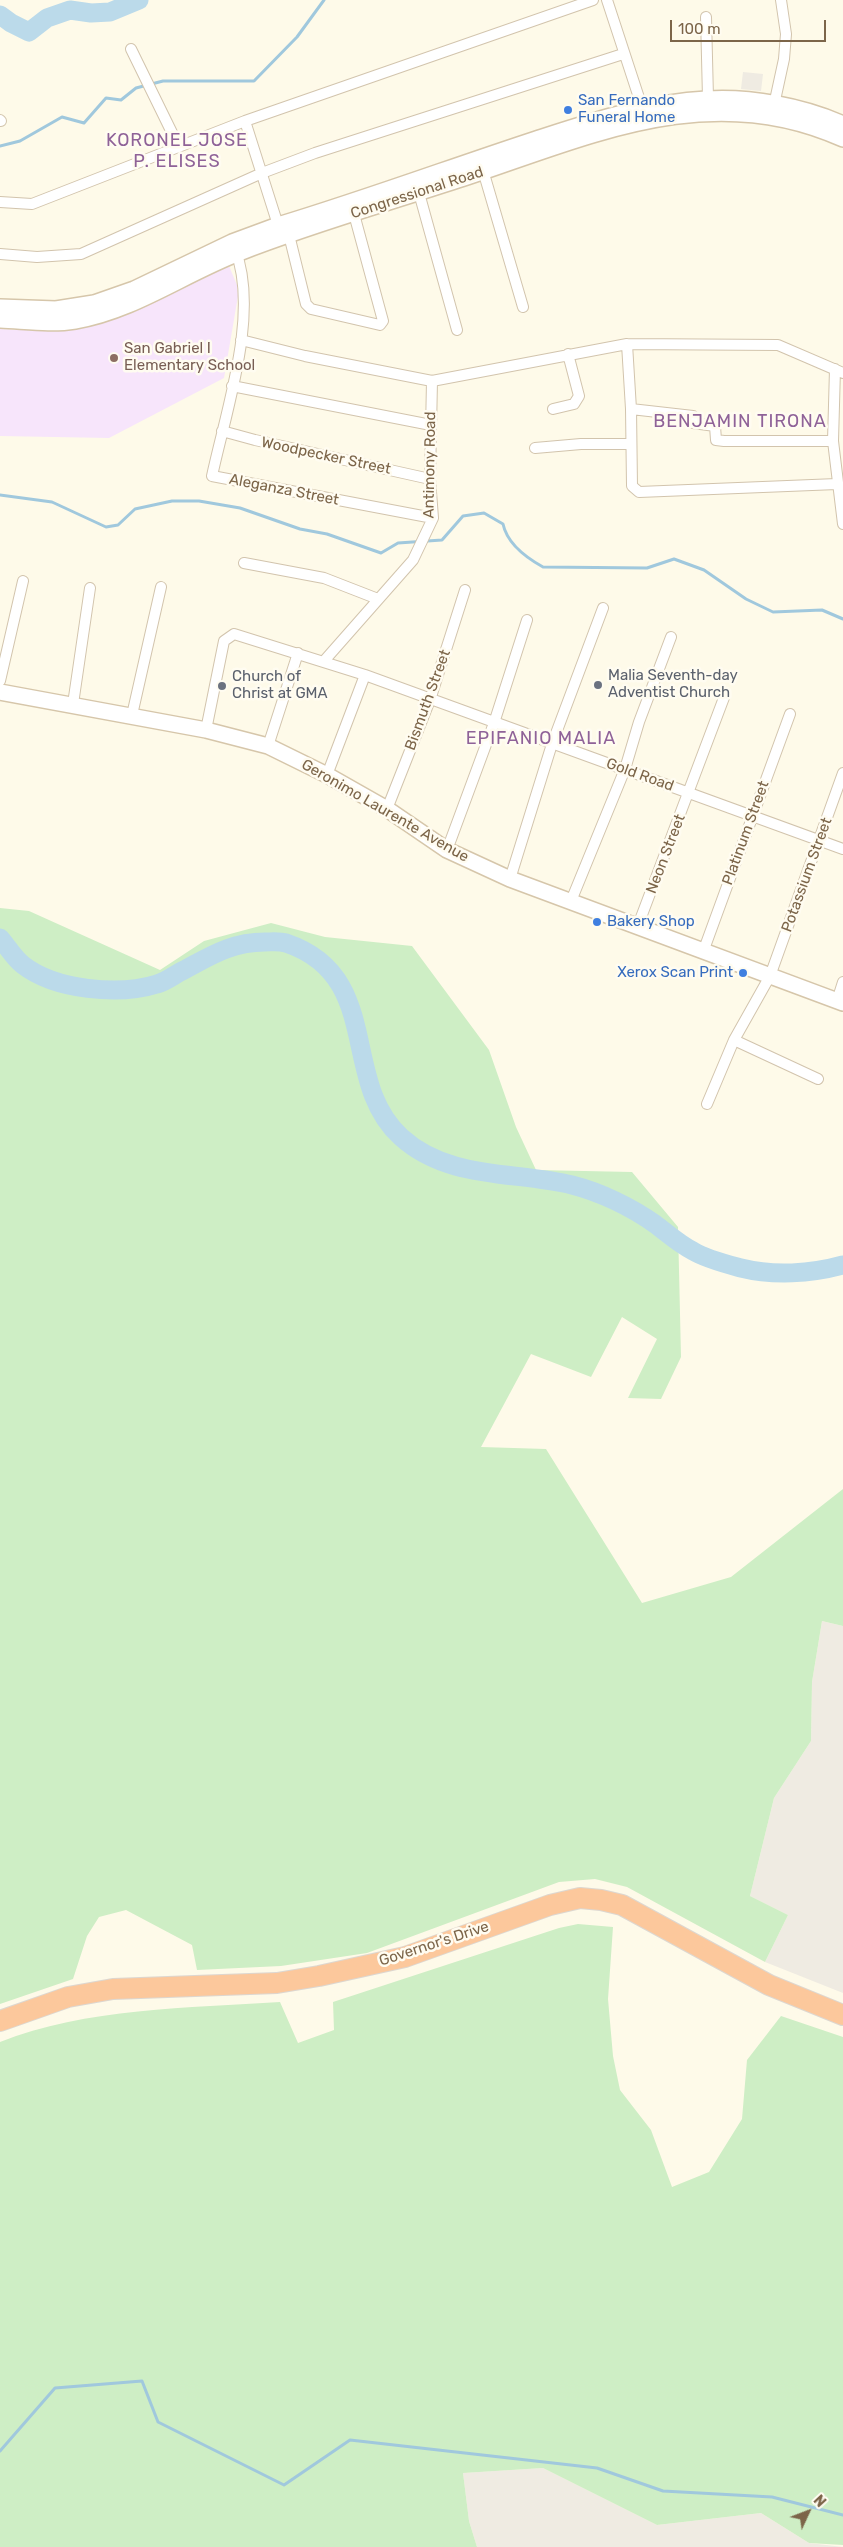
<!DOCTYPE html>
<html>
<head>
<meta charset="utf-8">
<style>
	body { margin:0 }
	#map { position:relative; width:843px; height:2547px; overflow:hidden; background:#fefae9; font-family:Rubik,sans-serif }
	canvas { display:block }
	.north { position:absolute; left:783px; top:2487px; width:50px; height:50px; -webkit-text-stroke:4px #fffcf1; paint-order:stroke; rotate:47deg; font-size:14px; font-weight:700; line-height:20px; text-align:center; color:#7c6549 }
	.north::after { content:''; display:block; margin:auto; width:18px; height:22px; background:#7c6549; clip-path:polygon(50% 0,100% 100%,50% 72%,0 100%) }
	.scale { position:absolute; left:670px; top:20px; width:156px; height:22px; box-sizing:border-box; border:2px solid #7c6549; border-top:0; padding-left:6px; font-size:15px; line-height:18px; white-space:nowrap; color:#7c6549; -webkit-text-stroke:4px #fffcf1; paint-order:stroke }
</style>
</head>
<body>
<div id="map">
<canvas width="843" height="2547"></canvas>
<div class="north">N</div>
<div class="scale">100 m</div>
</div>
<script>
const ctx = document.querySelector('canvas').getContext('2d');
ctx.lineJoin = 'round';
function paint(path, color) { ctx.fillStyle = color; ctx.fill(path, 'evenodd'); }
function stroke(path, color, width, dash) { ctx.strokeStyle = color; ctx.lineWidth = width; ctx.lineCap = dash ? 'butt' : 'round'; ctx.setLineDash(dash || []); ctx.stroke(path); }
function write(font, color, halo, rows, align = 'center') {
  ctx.font = font + ' Rubik,sans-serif'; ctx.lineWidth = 5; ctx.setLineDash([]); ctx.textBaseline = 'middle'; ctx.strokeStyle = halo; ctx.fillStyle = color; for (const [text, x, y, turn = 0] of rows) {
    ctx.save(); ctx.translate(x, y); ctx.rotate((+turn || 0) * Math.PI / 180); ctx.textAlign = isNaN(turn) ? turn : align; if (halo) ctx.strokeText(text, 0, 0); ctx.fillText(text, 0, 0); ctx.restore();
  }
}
paint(new Path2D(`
	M743 72 763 74 761 91 741 89Z
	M822 1621 843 1626V1993L765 1962 788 1915 750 1896 774 1798 811 1741 812 1682Z
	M543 2468 657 2525 761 2513 809 2543 843 2547H477L469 2521 463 2473Z`), '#efebe2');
paint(new Path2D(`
	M229 266 237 285 238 296 224 378 109 438 0 436V329L49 331 69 329 109 317Z`), '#f7e5fb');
paint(new Path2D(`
	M0 908 29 911 160 970 204 941 271 923 325 937 412 946 489 1050 516 1127 536 1170 632 1172 678 1227 681 1357 661 1399 628 1398 657 1339 622 1317 591 1377 531 1354 481 1447 546 1449 642 1603 731 1577 843 1489V1626L822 1621 812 1682 811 1741 774 1798 750 1896 788 1915 765 1962 627 1887 595 1879 559 1882 367 1953 281 1966 197 1970 192 1945 126 1910 99 1917 87 1936 73 1979 0 2004Z
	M578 1924 613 1927 608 1999 613 2056 620 2090 651 2130 672 2187 709 2172 742 2119 747 2060 781 2016 843 2037V2545L809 2543 761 2513 657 2525 543 2468 463 2473 469 2521 477 2547H0V2042C85 2008 190 2008 280 2002L298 2043 334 2030 333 2002 559 1928Z`), '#ceeec5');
stroke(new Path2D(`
	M0 146 20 141 62 117 84 123 106 98 121 100 136 88 163 81H254L297 37 324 0
	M0 495 52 502 106 527 118 525 135 509 172 501H199L240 508 300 529 327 534 381 553 398 543 442 540 463 516 484 513 503 524C507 543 525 557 543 567L647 568 674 559 704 570 746 599 773 612 822 610 843 619
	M0 2451 55 2388 142 2381 158 2422 284 2485 350 2440 597 2468 663 2491 772 2497 843 2515`), '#a0c8dd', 3);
stroke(new Path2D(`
	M0 15 11 23 29 32 47 18 70 10 91 13 110 12 139 0
	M0 938C7 946 14 958 23 965 55 990 119 996 157 984 165 982 173 976 180 972 209 957 230 942 265 942 272 942 279 941 286 943 384 976 339 1081 401 1137 448 1180 515 1171 572 1185 600 1192 631 1207 655 1224 667 1233 679 1244 693 1251 706 1259 726 1264 741 1268 773 1276 811 1274 843 1265`), '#bbdaea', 19);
const street = new Path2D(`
	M607 0 644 113
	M706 17 708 98
	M131 49 179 147
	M774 105 784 59 786 34 781 0
	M0 120 1 121
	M245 121 278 225 289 235 306 304 311 309 380 325 383 321 354 214
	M482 167 523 307
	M419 193 457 330
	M0 202 32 204 245 121 593 0
	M235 249C260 313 226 410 212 476L433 518
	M0 254 37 257 81 254 262 173 315 153 623 54
	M241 340 305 356 432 381 627 344 778 345 843 373
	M627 344 631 409
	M835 369 833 441 843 524
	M232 386 431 425
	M553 409 574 404 579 396 568 354
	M222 431 255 440 430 479
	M833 441H724L716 440 715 426 693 423V416L631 409 632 486 639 492 837 484
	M535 448 581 444H631
	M244 563 324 578 378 599
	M324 661 413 560 433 518 430 479 432 381
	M0 681 23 581
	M73 704 90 588
	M132 715 161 587
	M206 730 224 641 234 634 365 675 843 849
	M268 746 298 653
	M327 775 365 675
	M387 809 430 700 465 590
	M447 850 494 723 527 620
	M510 879 552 744 603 608
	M571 901 625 769 639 722 671 637
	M637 928 725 695
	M703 952 790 714
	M837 1001 843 982
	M734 1040 818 1079
	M707 1104 734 1040 770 976 843 773`);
const secondary = new Path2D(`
	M0 307 56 309 94 303 134 289 232 242 278 225C364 199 448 168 533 140 589 122 647 102 706 99 750 96 803 106 843 124
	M0 320C25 321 51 325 75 321 134 311 184 274 239 253 310 225 385 204 458 180 587 138 708 78 843 139
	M0 692 206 730 268 746 327 775 387 809 447 850 510 879 843 1003`);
const highway = new Path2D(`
	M0 2021 68 1997 113 1989 277 1983 319 1976 405 1957 550 1905 580 1898 601 1900 622 1905 769 1985 843 2015`);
stroke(street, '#d2c4ad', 12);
stroke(secondary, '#d6c6aa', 18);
stroke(highway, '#ddd7d0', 22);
stroke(street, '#fff', 10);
stroke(secondary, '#fff', 15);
stroke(highway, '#fcc89c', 20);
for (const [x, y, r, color] of [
	[568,110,5,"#3f7fe0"],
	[114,358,5,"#8d6e63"],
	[598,685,5,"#6b7280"],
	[222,686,5,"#6b7280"],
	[597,922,5,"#3f7fe0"],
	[743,973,5,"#3f7fe0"]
]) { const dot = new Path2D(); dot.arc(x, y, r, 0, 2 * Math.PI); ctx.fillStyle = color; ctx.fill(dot); stroke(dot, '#fffcf1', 2); }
write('15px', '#366cbe', '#fffcf1', [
	["San Fernando",578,101],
	["Funeral Home",578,118],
	["Bakery Shop",607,922],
	["Xerox Scan Print",733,973,"right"]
], 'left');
write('15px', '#7c6549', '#fffcf1', [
	["Congressional Road",417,193,-18],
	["Woodpecker Street",326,456,12],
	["Antimony Road",430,465,-89],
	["Aleganza Street",284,490,11],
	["Bismuth Street",428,700,-70],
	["Gold Road",640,775,20],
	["Geronimo Laurente Avenue",385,811,30],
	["Platinum Street",746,833,-70],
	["Neon Street",666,854,-69],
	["Potassium Street",807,875,-70],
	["Governor's Drive",434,1944,-18]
]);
write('15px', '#785e54', '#fffcf1', [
	["San Gabriel I",124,349],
	["Elementary School",124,366]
], 'left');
write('15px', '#5b616d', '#fffcf1', [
	["Malia Seventh-day",608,676],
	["Adventist Church",608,693],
	["Church of",232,677],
	["Christ at GMA",232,694]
], 'left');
ctx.letterSpacing = '1px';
write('18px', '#8f6298', '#fffcf1', [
	["KORONEL JOSE",177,141],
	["P. ELISES",177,162],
	["BENJAMIN TIRONA",740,422],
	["EPIFANIO MALIA",541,739]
]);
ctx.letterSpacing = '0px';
</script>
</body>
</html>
